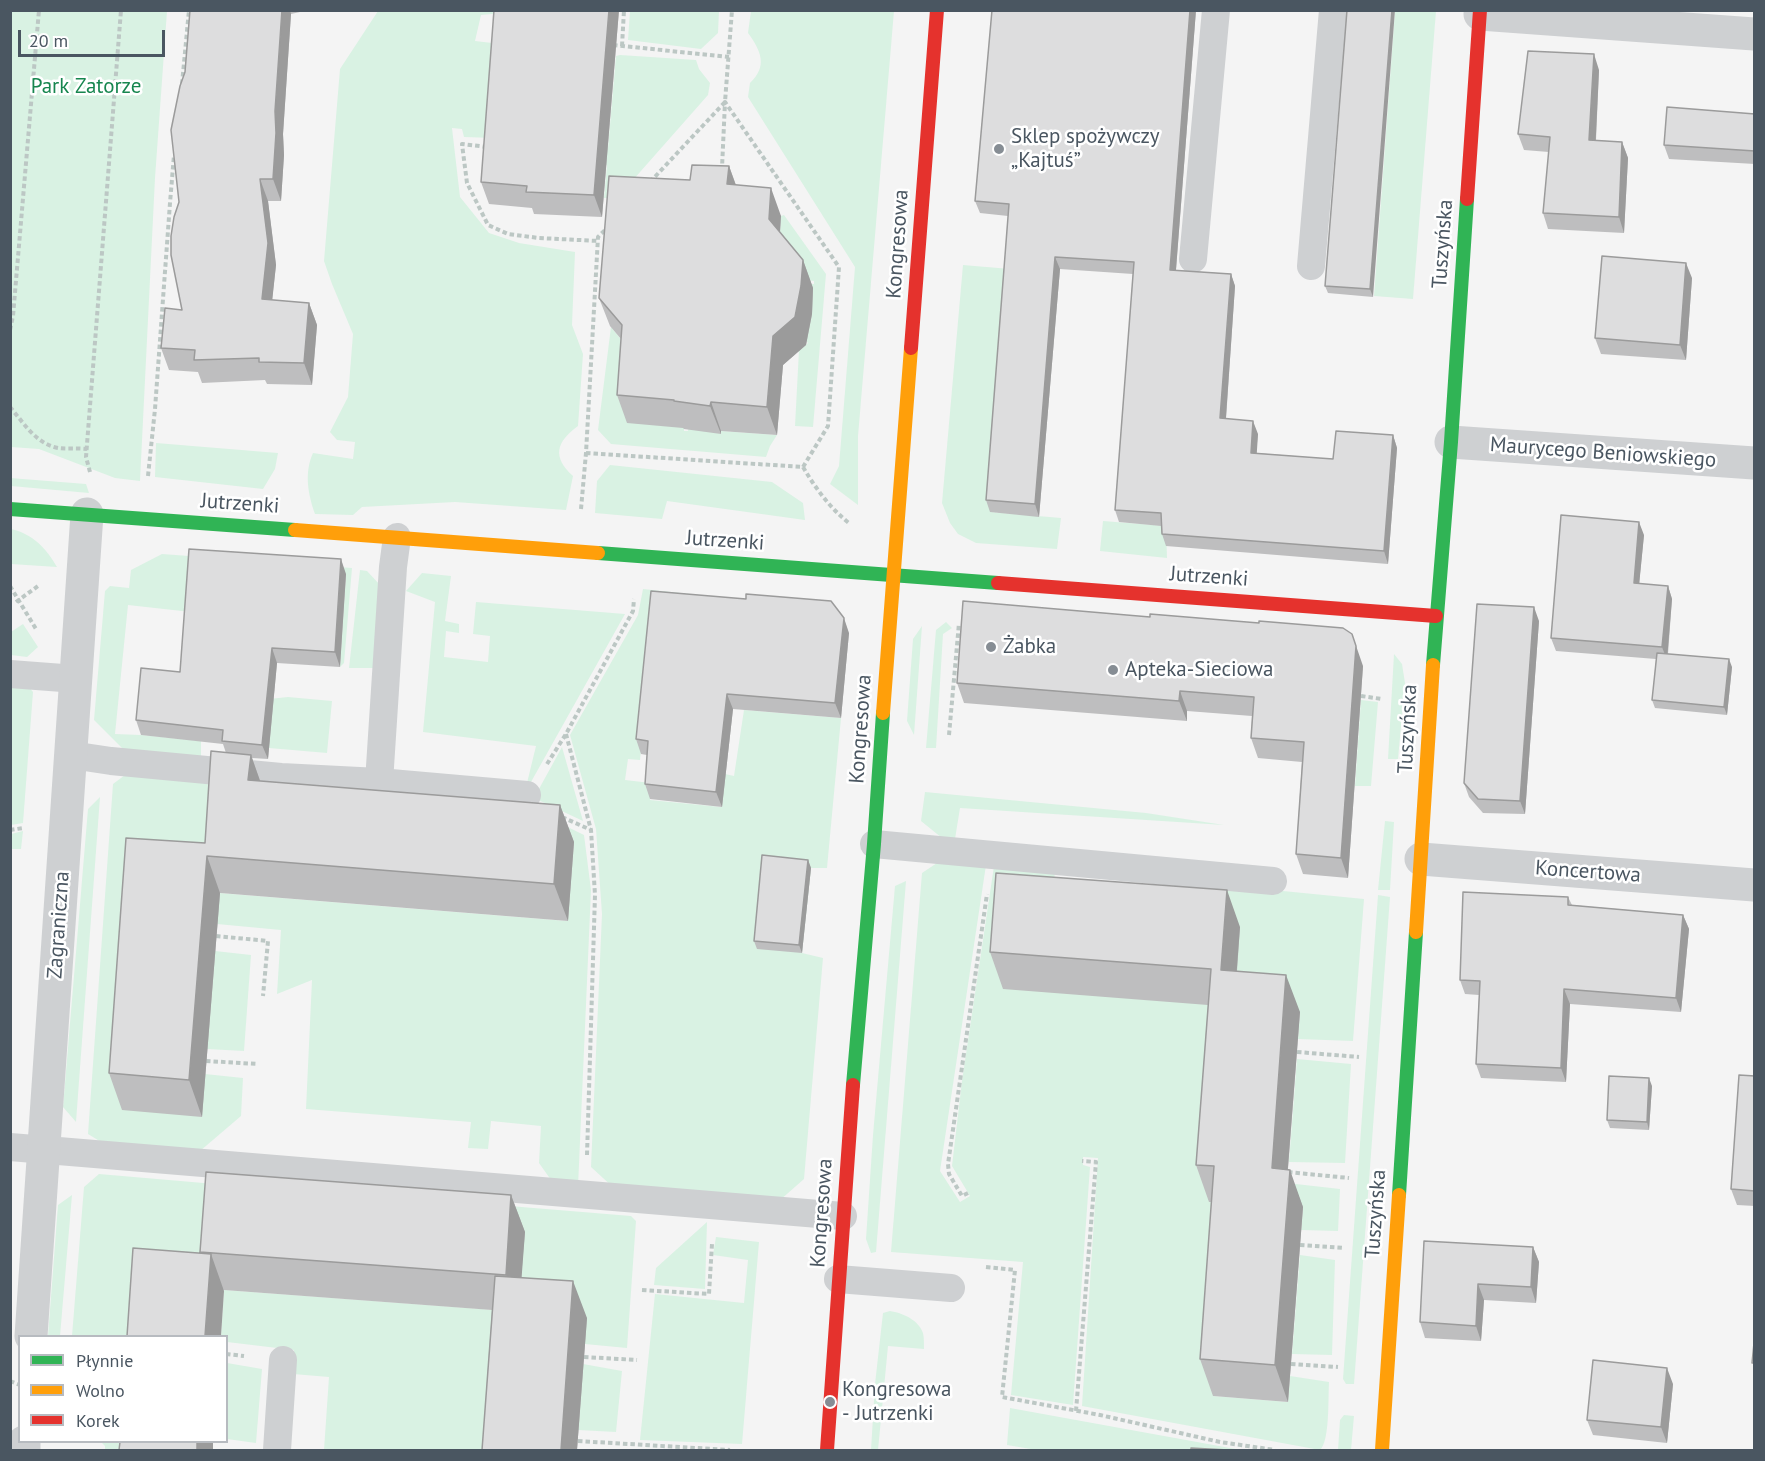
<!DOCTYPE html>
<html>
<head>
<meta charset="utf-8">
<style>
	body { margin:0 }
	#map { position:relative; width:1765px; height:1461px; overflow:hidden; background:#f4f4f4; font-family:"PT Sans",sans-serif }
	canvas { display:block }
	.frame { position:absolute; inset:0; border:12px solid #4a5661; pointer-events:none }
	.legend { position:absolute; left:18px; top:1335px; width:210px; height:108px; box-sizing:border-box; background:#fff; border:2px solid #b7bbc0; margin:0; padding:8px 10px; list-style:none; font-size:18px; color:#4a5661 }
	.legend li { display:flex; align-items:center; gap:12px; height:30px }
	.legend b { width:30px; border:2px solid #b7bbc0 }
	.scale { position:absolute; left:18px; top:30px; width:147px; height:27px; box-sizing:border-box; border:3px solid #4a5661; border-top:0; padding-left:8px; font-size:18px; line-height:21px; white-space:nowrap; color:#4a5661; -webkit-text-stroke:4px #fff; paint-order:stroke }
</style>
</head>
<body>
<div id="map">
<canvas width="1765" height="1461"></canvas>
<div class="frame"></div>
<ul class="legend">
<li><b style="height:8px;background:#30b455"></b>Płynnie</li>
<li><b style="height:8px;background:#ff9f0a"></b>Wolno</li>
<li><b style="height:8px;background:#e5322d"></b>Korek</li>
</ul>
<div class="scale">20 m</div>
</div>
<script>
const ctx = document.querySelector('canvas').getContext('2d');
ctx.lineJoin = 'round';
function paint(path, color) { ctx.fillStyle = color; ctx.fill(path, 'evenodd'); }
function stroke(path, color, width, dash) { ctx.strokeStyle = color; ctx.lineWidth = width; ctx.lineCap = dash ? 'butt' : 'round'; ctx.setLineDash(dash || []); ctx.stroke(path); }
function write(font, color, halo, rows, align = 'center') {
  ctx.font = font + ' "PT Sans",sans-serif'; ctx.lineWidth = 5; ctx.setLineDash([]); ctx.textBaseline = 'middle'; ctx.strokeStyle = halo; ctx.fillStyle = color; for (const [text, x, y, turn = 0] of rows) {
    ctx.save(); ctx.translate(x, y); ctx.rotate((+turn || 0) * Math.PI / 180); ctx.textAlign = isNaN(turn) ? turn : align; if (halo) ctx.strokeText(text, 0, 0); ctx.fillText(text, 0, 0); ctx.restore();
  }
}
paint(new Path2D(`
	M10 11H167L155 178 140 481 115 478 39 449 11 447Z
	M378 11H503V13L481 15 475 41 501 44 494 138 464 137 462 129 452 128 460 197 489 233 519 243 575 252 572 325 583 354 578 426C556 442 552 457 573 476L566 510 455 502 362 507 353 515 315 514C308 494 304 473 313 453L353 459 355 442 337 440 330 432 348 397 353 334 332 284 324 261 340 69Z
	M630 11H719L718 33 701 49 628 40Z
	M751 11H894L858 436V505L830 484 839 466 855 267 748 97 750 83C768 66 761 51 748 33Z
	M1395 11H1436L1413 299 1374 296Z
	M620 55 696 60 699 69 710 83 708 95 618 197 604 198 607 165 599 164 601 148H608L616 56Z
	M784 215 826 274 813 427 795 426 799 350 808 343 794 326 810 284H814V281L807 280 779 247 781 216Z
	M963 265 1010 269 991 512 1061 518 1057 549 976 543 958 534 950 523 942 503Z
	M611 327 632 353 684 428V431H688L689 424 721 431 777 435 770 446 766 457 611 444 598 430Z
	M156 443 278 453 275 469 263 489 155 477Z
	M610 465 772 482 803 503 805 520 667 501 662 519 595 513 597 481Z
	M10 478 86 484 89 493 11 486Z
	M1103 521 1166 526 1167 558 1100 551Z
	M11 529C33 534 46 548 57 567L11 564Z
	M162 554 352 568 344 663 340 667 346 574 191 612 128 605 115 734 141 735 201 741V757L125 751 94 720 105 591 110 586 129 588 131 570Z
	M360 570 367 571 381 586 373 668H349Z
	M422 573 451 576 445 621 459 624V633L446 631 444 657 488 662 490 636 473 634 476 602 625 614 531 782 527 783 536 746 423 732 435 602 406 591Z
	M643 589 718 597 654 628 640 760 628 759 625 780 651 783 650 800 721 807 725 774 734 776 744 710 841 718 827 868H811L802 953 823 958 804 1179 779 1201 615 1189 591 1167 602 914 596 829 570 735 638 615Z
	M946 622 952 628 943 634 936 748H926L936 630Z
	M23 624 38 647 27 657 11 655V632Z
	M922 626 914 735 907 721 913 639Z
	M1394 654 1402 664 1405 683 1398 759H1388Z
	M10 680 24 681 33 692 23 823 11 825Z
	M288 697 332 701 327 753 269 748 260 700Z
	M1361 700 1378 702 1371 786H1355Z
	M562 747 583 821 534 798Z
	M125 775 268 786 223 815 205 1074 243 1078 241 1116 193 1157 106 1145 88 1134 113 784Z
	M925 792 1146 813 1224 825 960 808 955 839 942 838 921 821Z
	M100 797 76 1122 63 1107 88 809Z
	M531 809 584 835 591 890 578 1187H556L539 1163 541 1126 491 1121 488 1149 468 1148 471 1122 306 1109 312 980 277 994 281 930 217 924 219 893 567 921 574 842Z
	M1385 821 1394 822 1390 890H1378Z
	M23 831 21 849H11V834Z
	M940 861 986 865 940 1171 960 1202 970 1196 952 1166 962 1081 994 866 1055 871 1051 913 1224 1006 1209 1202 1228 1203 1213 1396 1288 1402 1290 1376 1329 1382C1328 1397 1330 1441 1320 1450L1082 1406 1098 1158 1083 1157V1165L1090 1167 1073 1405 1011 1395 1023 1262 891 1252 922 873Z
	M906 881 876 1252 871 1253 866 1239 873 1135 895 886Z
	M1202 883 1364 899 1353 1041 1298 1039 1300 1012 1234 1007Z
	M1378 895 1390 897 1354 1384H1346L1343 1379Z
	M215 951 251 955 244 1051 207 1049Z
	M1297 1059 1351 1064 1345 1163 1289 1162Z
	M99 1174 250 1187 213 1290 143 1336H72L84 1187Z
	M1287 1183 1340 1189 1338 1231 1301 1230 1303 1207Z
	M72 1195 60 1336H48L58 1205Z
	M485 1204 631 1216 636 1221 627 1348 585 1344 519 1313Z
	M707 1222 705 1289 654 1285 656 1268Z
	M716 1237 759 1242 742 1444 640 1440 655 1294 744 1303 748 1260 713 1255Z
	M1300 1255 1335 1260 1332 1355 1292 1354Z
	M224 1290 508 1311 498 1450H324L329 1377 293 1374 294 1350 227 1342 226 1336H221Z
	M890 1311C902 1313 918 1319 923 1333 924 1337 924 1344 924 1349L888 1346 878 1450H871L875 1384 883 1313Z
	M227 1363 262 1369 256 1443 227 1439Z
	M583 1364 622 1371 616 1432 578 1430Z
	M1010 1408 1241 1450H1037L1007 1445Z
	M1344 1415 1354 1416 1351 1450H1338L1340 1420Z
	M101 1442H136L135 1450H105V1446Z`), '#d9f2e3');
stroke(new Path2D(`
	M613 45 729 57
	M622 46 624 10
	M182 84 189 10
	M487 147 462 144 467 183 488 225 508 234 539 238 599 241
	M650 182 725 102 732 10
	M10 330 13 316 39 10
	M10 407C23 422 36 444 58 448 67 449 77 448 87 449
	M586 453 803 467 828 426 839 267 725 102 722 168
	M803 467C816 489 830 508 850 524
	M90 472 86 457 121 10
	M148 476 155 409 170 203 174 155
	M581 509 586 453 598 237 608 227
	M10 586 36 629
	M16 602 38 586
	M1361 696 1382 699
	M566 734 591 830 595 895 587 1155
	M949 735 959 623
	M547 764 566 734 633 611 634 599
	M562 817 591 830
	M10 830 23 828
	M216 936 268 941 263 996
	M1297 1052 1359 1057
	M206 1061 258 1064
	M1288 1172 1349 1178
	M968 1193 962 1196 949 1174 948 1164 987 894
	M1300 1245 1344 1248
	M986 1267 1015 1270 1002 1397 1100 1415 1220 1442 1275 1450
	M642 1290 709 1294 712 1244
	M226 1354 244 1356
	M584 1357 637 1360
	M1291 1364 1338 1367
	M10 1381 20 1385
	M1076 1411 1096 1162 1082 1161
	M578 1441 730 1450`), '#bcc7c4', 4, [4.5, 3]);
stroke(new Path2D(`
	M1193 259 1216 10
	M1311 266 1333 10
	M10 674 76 679
	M71 755 111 761 281 777 379 782 527 795
	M379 782 393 567 397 537
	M874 844 1273 881
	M10 1147 843 1216
	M838 1279 951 1288
	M277 1450 283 1360`), '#ced0d2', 28);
stroke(new Path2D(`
	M1480 14 1754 34
	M1451 442 1754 463
	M1421 859 1754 885
	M31 1336 87 514
	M24 1450V1442`), '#ced0d2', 33);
stroke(new Path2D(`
	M10 509 295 530
	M598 553 998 583
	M1433 665 1451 442 1467 199
	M853 1085 874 844 883 713
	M1399 1195 1416 932`), '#30b455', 14);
stroke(new Path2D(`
	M295 530 598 553
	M883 713 911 348
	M1416 932 1433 665
	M1382 1450 1399 1195`), '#ff9f0a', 14);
stroke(new Path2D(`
	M1467 199 1480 10
	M911 348 937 10
	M998 583 1436 616
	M827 1450 853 1085`), '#e5322d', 14);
paint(new Path2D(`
	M190 10H309L291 14 283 134 284 155 281 201H268L276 265 272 300 309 303 317 325 312 385 267 384 265 380 202 383 198 372 169 370 161 348 182 310 179 202 185 72Z
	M619 10 602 217 534 214 532 208 489 204 481 182Z
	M992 10H1196L1176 270 1231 274 1235 286 1226 419 1258 434 1256 453 1333 459 1393 435 1397 448 1388 564 1166 546 1162 534 1161 526 1119 522 1115 510 1133 274 1060 269 1039 517 990 512 986 500 1008 216 980 213 975 201Z
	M1347 10 1373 297 1328 293 1325 286Z
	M1599 70 1596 140 1622 142 1628 158 1624 233 1548 229 1543 213 1549 152 1524 150 1518 134Z
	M1755 114V164L1669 159 1664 145Z
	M729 166 736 185 781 216 780 232 803 260 813 288 812 314 806 345 783 365 777 435 721 431V434L684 429 683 428 627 423 617 395 621 339 610 326 599 298 690 180Z
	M1692 278 1686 360 1601 354 1595 338Z
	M1644 535 1639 584 1668 586 1672 599 1668 654 1732 667 1727 715 1655 708 1652 700 1656 659 1556 651 1551 638Z
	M346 574 340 667 277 663 268 759 252 758 260 781 560 805 574 842 568 921 220 893 202 1117 122 1110 109 1073 205 843 226 753 223 744 141 735 136 720 180 672Z
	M1539 621 1525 814 1483 813 1469 797 1464 783Z
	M849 633 841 718 733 709 722 807 650 799 645 784 647 755 641 754 636 739Z
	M1363 666 1348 878 1303 874 1296 854 1302 762 1258 758 1251 738 1252 716 1187 711V721L964 703 957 683Z
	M808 860 811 868 802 953 757 949 754 941Z
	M1568 897 1572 905 1683 915 1689 929 1681 1012 1570 1004 1566 1082 1481 1078 1476 1064 1479 995 1465 994 1460 980Z
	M1240 927 1237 971 1300 1012 1288 1169 1303 1207 1288 1402 1213 1396 1200 1359 1212 1202H1209L1196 1165 1208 1005 1003 989 990 952Z
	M1755 1076V1206L1737 1205 1731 1189Z
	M1652 1086 1649 1130 1610 1128 1607 1120Z
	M511 1195 525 1232 521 1278 587 1318 577 1450H482L492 1310 224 1290V1291L200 1252Z
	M1533 1247 1539 1262 1536 1303 1484 1300 1481 1341 1425 1338 1420 1322Z
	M1673 1384 1667 1443 1593 1435 1587 1420Z`), '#bebebf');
paint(new Path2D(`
	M282 10H290L291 14 283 134 284 155 281 201 273 179 275 111Z
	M609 10H619L602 217 594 195Z
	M1190 10H1196L1175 282 1170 270Z
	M1392 10H1395L1373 297 1370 289Z
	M1594 54 1599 70 1595 155 1589 140Z
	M1622 142 1628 158 1624 233 1619 217Z
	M729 166 739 194 727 184Z
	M260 179 268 201 276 265 270 321 262 299Z
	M771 188 781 216 779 247 769 219Z
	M1055 257 1060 269 1039 517 1035 504Z
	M803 260 813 288 812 314 806 345 783 365 777 435 767 407 773 336Z
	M1686 263 1692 278 1686 360 1680 345Z
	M1231 274 1235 286 1225 431 1220 418Z
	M309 303 317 325 312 385 304 363Z
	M711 402 721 431V434L710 406Z
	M1253 421 1258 434 1256 465 1251 453Z
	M1393 435 1397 448 1388 564 1384 551Z
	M1639 522 1644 535 1638 596 1634 583Z
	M341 559 346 574 340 667 335 652Z
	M1668 586 1672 599 1667 660 1662 647Z
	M1534 607 1539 621 1525 814 1520 801Z
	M844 618 849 633 841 718 835 703Z
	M1352 634 1363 666 1348 878 1341 858Z
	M272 648 277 663 268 759 262 745Z
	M1729 659 1732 667 1727 715 1724 707Z
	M1180 691 1187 711V721L1179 701Z
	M727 694 733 709 722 807 716 792Z
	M251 755 264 792 248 780Z
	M560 805 574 842 568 921 554 884Z
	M207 856 220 893 202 1117 189 1080Z
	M808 860 811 868 802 953 799 945Z
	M1227 890 1240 927 1234 1007 1221 970Z
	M1683 915 1689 929 1681 1012 1676 998Z
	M1286 975 1300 1012 1285 1205 1272 1168Z
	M1564 989 1570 1004 1566 1082 1561 1068Z
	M1649 1078 1652 1086 1649 1130 1647 1122Z
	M1290 1170 1303 1207 1288 1402 1275 1365Z
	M511 1195 525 1232 519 1312 506 1275Z
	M1533 1247 1539 1262 1536 1303 1531 1287Z
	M211 1254 224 1291 221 1336H205Z
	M573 1281 587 1318 577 1450H561Z
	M1478 1284 1484 1300 1481 1341 1476 1326Z
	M1667 1368 1673 1384 1667 1443 1661 1427Z
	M197 1442H213V1450H197Z`), '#9b9b9b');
const building = new Path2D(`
	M190 10H282L275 111 276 133 273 179H260L268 243 262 299 309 303 304 363 259 362V358L194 360 195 350 161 348 165 308 182 310 171 255V236L174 217 179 202 171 130 180 86 185 72Z
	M494 10H609L594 195 526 192 527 186 481 182Z
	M992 10H1190L1170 270 1231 274 1220 418 1253 421 1251 453 1333 459 1336 431 1393 435 1384 551 1162 534 1161 513 1115 510 1134 262 1055 257 1035 504 986 500 1009 204 975 201Z
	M1347 10H1392L1370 289 1325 286Z
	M1528 51 1594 54 1589 140 1622 142 1619 217 1543 213 1550 137 1518 134Z
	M1667 107 1755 114V151L1664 145Z
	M692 165 729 166 727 184 771 188 769 219 803 260 801 286 795 317 773 336 767 407 711 402 710 406 674 401V400L617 395 622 325 599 298 609 176 690 180Z
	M1602 256 1686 263 1680 345 1595 338Z
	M1561 515 1639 522 1634 583 1668 586 1662 647 1551 638Z
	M189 549 341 559 335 652 272 648 262 745 222 741 223 730 136 720 141 668 180 672Z
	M651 591 746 599V594L831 601 844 618 835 703 727 694 716 792 645 784 648 741 636 739Z
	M963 601 1150 617V614L1259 623V621L1343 628 1352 634 1356 646 1341 858 1296 854 1304 742 1251 738 1254 697 1180 691 1179 701 957 683Z
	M1477 604 1534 607 1520 801 1478 799 1464 783Z
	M1657 653 1729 659 1724 707 1652 700Z
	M211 751 251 755 248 780 560 805 554 884 207 856 189 1080 109 1073 126 838 205 843Z
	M762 855 808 860 799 945 754 941Z
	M996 873 1227 890 1221 970 1286 975 1272 1168 1290 1170 1275 1365 1200 1359 1214 1166 1196 1165 1211 969 990 952Z
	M1463 892 1568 897V905L1683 915 1676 998 1564 989 1561 1068 1476 1064 1480 981 1460 980Z
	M1739 1075 1755 1076V1191L1731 1189Z
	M1609 1076 1649 1078 1647 1122 1607 1120Z
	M206 1172 511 1195 506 1275 200 1252Z
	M1424 1241 1533 1247 1531 1287 1478 1284 1476 1326 1420 1322Z
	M133 1248 211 1254 205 1336H127Z
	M495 1276 573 1281 561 1450H482Z
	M1755 1333V1363H1752Z
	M1593 1360 1667 1368 1661 1427 1587 1420Z
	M120 1442H197V1450H119Z
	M1191 1448 1228 1450H1191Z`);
paint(building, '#ddddde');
stroke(building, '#9b9b9b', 1.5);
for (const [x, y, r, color] of [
	[999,149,6,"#868d94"],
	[991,647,6,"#868d94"],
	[1113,670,6,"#868d94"],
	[830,1402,6,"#868d94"]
]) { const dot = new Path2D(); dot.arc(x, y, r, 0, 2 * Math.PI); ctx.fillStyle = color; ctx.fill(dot); stroke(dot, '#fff', 2); }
write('21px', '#17864f', '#fff', [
	["Park Zatorze",86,87]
]);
write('21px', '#4a5661', '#fff', [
	["Sklep spożywczy",1011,137],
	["„Kajtuś”",1011,161],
	["Żabka",1003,647],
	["Apteka-Sieciowa",1125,670],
	["Kongresowa",842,1390],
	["- Jutrzenki",842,1414]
], 'left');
write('21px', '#4a5661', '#fff', [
	["Kongresowa",898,244,-86],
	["Tuszyńska",1443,244,-86],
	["Maurycego Beniowskiego",1603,453,4],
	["Jutrzenki",240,504,4],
	["Jutrzenki",725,541,4],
	["Jutrzenki",1209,577,4],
	["Kongresowa",861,729,-86],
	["Tuszyńska",1408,729,-87],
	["Koncertowa",1588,872,4],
	["Zagraniczna",59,925,-86],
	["Kongresowa",822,1213,-86],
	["Tuszyńska",1376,1214,-86]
]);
</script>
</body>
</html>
